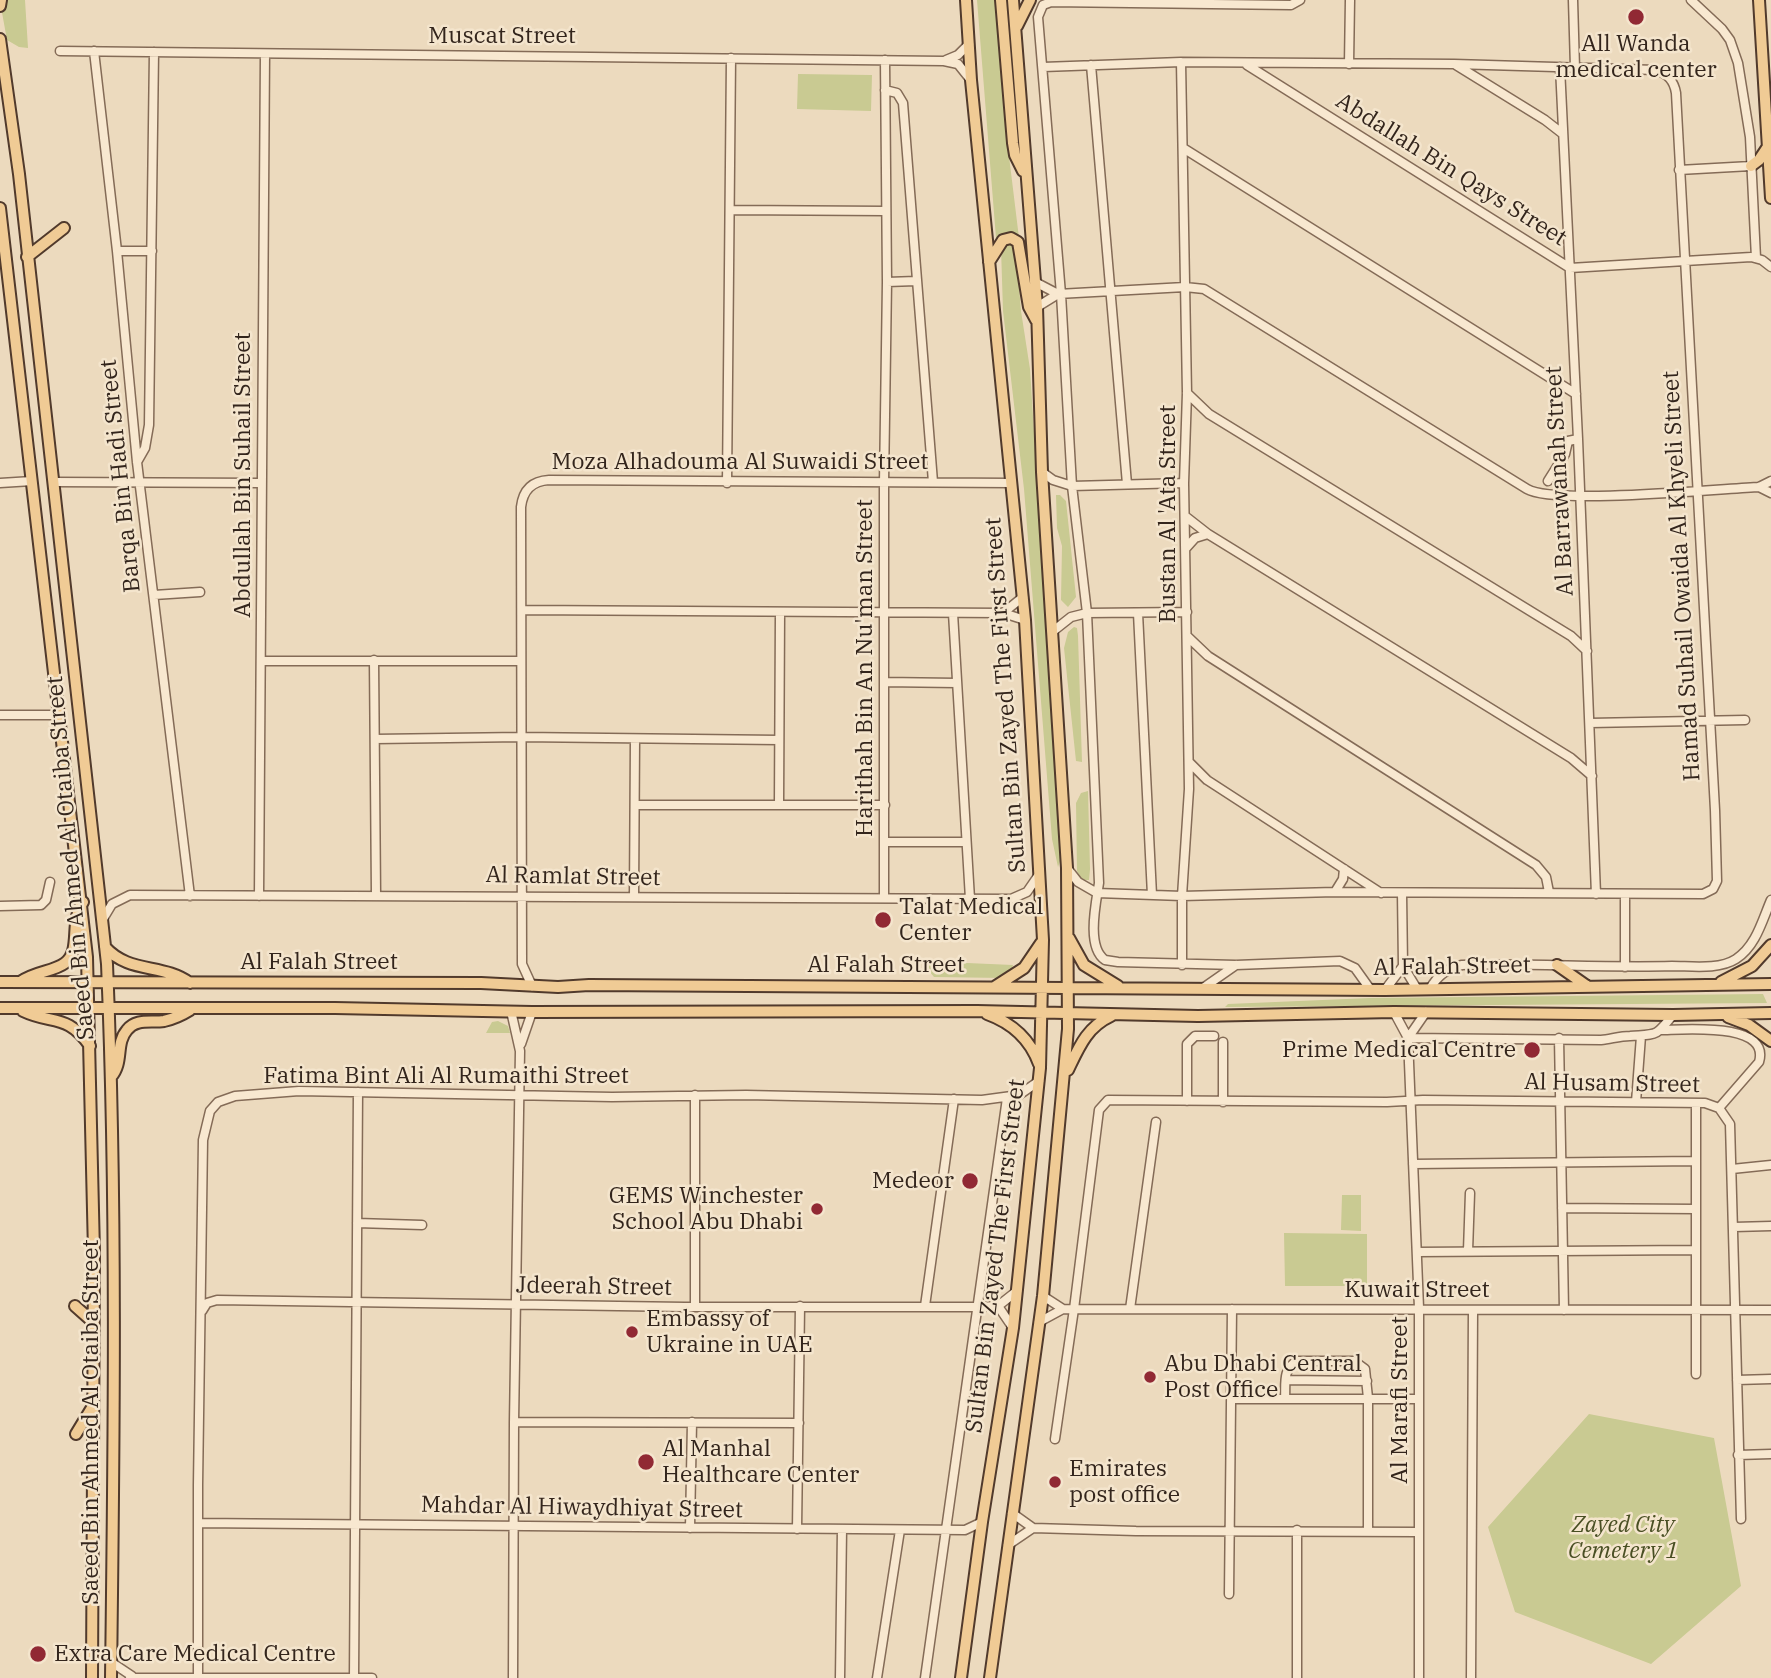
<!DOCTYPE html>
<html>
<head>
<meta charset="utf-8">
<style>
	body { margin:0 }
	canvas { display:block; background:#ecdabe }
</style>
</head>
<body>
<canvas width="1771" height="1678"></canvas>
<script>
const ctx = document.querySelector('canvas').getContext('2d');
ctx.lineJoin = 'round';
function paint(path, color) { ctx.fillStyle = color; ctx.fill(path, 'evenodd'); }
function stroke(path, color, width, dash) { ctx.strokeStyle = color; ctx.lineWidth = width; ctx.lineCap = dash ? 'butt' : 'round'; ctx.setLineDash(dash || []); ctx.stroke(path); }
function write(font, color, halo, rows, align = 'center') {
  ctx.font = font + ' "IBM Plex Serif",serif'; ctx.lineWidth = 5; ctx.setLineDash([]); ctx.textBaseline = 'middle'; ctx.strokeStyle = halo; ctx.fillStyle = color; for (const [text, x, y, turn = 0] of rows) {
    ctx.save(); ctx.translate(x, y); ctx.rotate((+turn || 0) * Math.PI / 180); ctx.textAlign = isNaN(turn) ? turn : align; if (halo) ctx.strokeText(text, 0, 0); ctx.fillText(text, 0, 0); ctx.restore();
  }
}
paint(new Path2D(`
	M3 0H25L28 48 19 47 7 40 1 7Z
	M977 0H995L1008 148 1019 238 1008 234 996 238Z
	M798 74 872 75 871 111 797 109Z
	M1007 243 1014 246 1016 250 1021 311 1030 369 1061 858 1058 867 1052 839 1024 489 1003 311 1001 248Z
	M1056 495H1060L1066 501 1076 597 1068 607 1061 600 1062 546 1057 528Z
	M1074 627 1077 628 1078 636 1082 762 1076 761 1064 648 1068 632Z
	M1088 791 1090 869 1089 880H1081L1077 871 1076 803 1081 793Z
	M921 961 1013 965 1011 972 1004 978 934 977Z
	M1763 994 1767 1003 1225 1007 1228 1004 1370 998Z
	M498 1021 508 1026 510 1033H486L492 1022Z
	M1342 1195H1361V1231L1341 1230Z
	M1284 1233 1367 1234V1286H1285Z
	M1589 1414 1714 1438 1741 1586 1651 1664 1515 1612 1488 1527Z`), '#c9ca92');
const minor = new Path2D(`
	M1300 0 1291 5 1051 2 1043 5 1038 17 1061 294 1072 486 1087 613 1099 883C1096 903 1086 947 1105 960L1118 962 1236 965 1340 961 1355 968 1370 989
	M1573 0 1575 68
	M1691 0 1722 29 1730 40 1738 63 1750 137 1756 258
	M60 51 944 61 958 64 970 79
	M94 51 117 251 137 462 190 896
	M946 60 958 55 969 44
	M1181 62 1187 393 1184 483 1189 789 1182 896V965
	M1349 64 1350 0
	M1091 65 1127 484
	M1247 65 1570 268 1751 257 1762 260 1771 267
	M1456 65 1545 120 1563 134
	M1043 67 1181 62 1454 64 1656 70C1668 74 1674 81 1676 93L1715 810 1717 881 1713 889 1703 894 1335 892 1182 896 1097 893 1078 882 1067 868
	M1560 67 1578 439 1596 894
	M885 90 897 93 903 103 933 482
	M1183 148 1576 394
	M1679 170 1751 166
	M730 210 886 211
	M117 251H152
	M887 282 916 281
	M1035 282 1058 294
	M1037 307 1058 294 1185 287 1204 289 1527 489C1554 505 1718 489 1759 487L1771 481
	M1187 393 1209 414 1571 636 1587 651
	M137 462 145 448 149 425 154 52
	M1042 472 1053 480 1072 486 1184 483
	M1548 481 1565 454 1568 441 1578 439
	M54 482 261 483
	M0 483 32 481
	M727 483 731 58
	M1759 487 1771 493
	M1185 516 1208 534 1571 758 1592 776
	M1186 548 1195 538 1208 534
	M154 595 200 592
	M523 610 1003 613 1025 620
	M953 613 970 899
	M1003 613 1023 597
	M1138 613 1152 895
	M1052 632 1071 617 1087 613 1187 612
	M1188 637 1208 656 1536 865 1546 877 1549 892
	M374 660 376 895
	M262 661H521
	M884 682 957 683
	M0 715H60
	M1590 723 1745 720
	M375 739 521 737 779 740
	M1190 763 1207 780 1381 893
	M779 804 780 613
	M635 805H885
	M885 842H966
	M1335 892 1343 879 1344 869
	M1402 893 1403 966 1417 989
	M259 896 265 54
	M634 897 635 739
	M884 897V483L887 282 885 60
	M0 906 41 905 46 900 50 882
	M103 919 112 904 130 895 1011 899 1027 892 1038 876
	M1625 967V894
	M532 986 522 964 521 507C523 490 532 481 549 480L1011 483
	M1203 988 1236 965
	M1430 989C1437 976 1447 968 1462 965 1532 963 1602 968 1672 966 1691 966 1719 970 1736 959 1756 946 1762 921 1771 900
	M1385 990 1403 966
	M511 1011 520 1051 514 1422 513 1678
	M1394 1012 1408 1038 1419 1308V1678
	M1660 1030C1682 1030 1771 1021 1759 1062L1719 1108
	M1408 1038 1601 1040C1611 1039 1620 1036 1630 1036 1658 1034 1655 1037 1673 1015
	M1408 1038 1426 1012
	M1559 1038 1564 1310
	M1223 1042V1102
	M521 1044 532 1012
	M695 1095V1307
	M1187 1101V1044L1195 1036H1214
	M1636 1102 1641 1036
	M1413 1164 1696 1161
	M1732 1169 1771 1165
	M1562 1208 1696 1209
	M357 1223 422 1225
	M1734 1227 1771 1226
	M1468 1251 1470 1193
	M1417 1252 1696 1250
	M1043 1296 1063 1309
	M925 1306 954 1099
	M998 1306 1013 1328
	M1130 1309 1156 1122
	M202 1311 207 1303 217 1300 685 1307H977L998 1306 1017 1291
	M1039 1322 1063 1309 1771 1310
	M1696 1374V1103
	M1286 1380 1367 1381
	M1737 1380 1771 1379
	M1233 1399H1419
	M1285 1399C1286 1384 1282 1369 1297 1361H1354L1365 1369 1368 1398V1531
	M514 1422 799 1423
	M1055 1439 1074 1309 1099 1110 1108 1100 1387 1102 1423 1100 1705 1103 1719 1108 1730 1124 1741 1519
	M1738 1455 1771 1454
	M1012 1513 1033 1528 1136 1531 1419 1532
	M198 1523 965 1530 982 1522
	M690 1528 692 1422
	M797 1529 800 1306
	M1008 1545 1033 1528
	M1229 1594 1232 1309
	M111 1662 132 1676
	M130 1678H372
	M198 1678V1485L203 1140 210 1111 218 1102 235 1096 299 1091 612 1097 746 1095 982 1100 1019 1095 1039 1081
	M354 1678 358 1092
	M840 1678 842 1529
	M877 1678 900 1530
	M925 1678 1007 1098
	M1297 1678V1530
	M1471 1678 1473 1310`);
const major = new Path2D(`
	M1001 0 1013 143 1015 155 1023 171
	M1759 0 1771 198
	M0 6 1 0
	M1017 26 1030 0
	M0 39 19 174 107 964C117 1202 114 1440 111 1678
	M1751 166 1759 160 1769 145
	M0 208 87 957 94 1252 92 1678
	M27 257 64 228
	M989 262 1003 240 1011 238 1018 242 1029 307 1036 320
	M1069 938 1084 965 1118 986
	M105 947C129 974 163 963 190 983
	M1557 965 1587 986
	M0 982 481 983 558 987 589 985 1385 990 1771 984
	M20 982C35 971 53 972 65 963 82 950 69 922 83 902
	M1721 982 1752 966 1771 945
	M996 986 1024 968 1041 943
	M0 1008H335L532 1012 977 1011 1198 1016 1394 1012 1673 1015 1771 1013
	M23 1011C52 1025 67 1013 90 1046
	M987 1014C1012 1023 1030 1039 1039 1064
	M1728 1017 1749 1025 1771 1041
	M1068 1070C1079 1047 1087 1027 1111 1016
	M111 1077C124 1062 115 1044 127 1030 136 1018 151 1023 164 1021 173 1019 182 1015 190 1010
	M75 1306 93 1322
	M76 1434 93 1406
	M961 1678 982 1522 1013 1328 1040 1068 1043 940 1025 620 971 80 966 0
	M990 1678 1043 1296 1068 1029 1067 868 1042 472 1037 307 1013 0`);
stroke(minor, '#846b57', 11);
stroke(major, '#513a2c', 14);
stroke(minor, '#f8e8d0', 8);
stroke(major, '#f0cb95', 10);
for (const [x, y, r, color] of [
	[1636,17,9,"#912934"],
	[883,920,9,"#912934"],
	[1532,1050,9,"#912934"],
	[970,1181,9,"#912934"],
	[817,1209,7,"#912934"],
	[632,1332,7,"#912934"],
	[1150,1377,7,"#912934"],
	[646,1462,9,"#912934"],
	[1055,1482,7,"#912934"],
	[38,1654,9,"#912934"]
]) { const dot = new Path2D(); dot.arc(x, y, r, 0, 2 * Math.PI); ctx.fillStyle = color; ctx.fill(dot); stroke(dot, '#f4e5cd', 2.5); }
write('23px', '#33251c', '#f4e5cd', [
	["Muscat Street",502,36],
	["Abdallah Bin Qays Street",1451,170,32],
	["Moza Alhadouma Al Suwaidi Street",740,462],
	["Abdullah Bin Suhail Street",243,475,-90],
	["Barqa Bin Hadi Street",121,476,-96],
	["Al Barrawanah Street",1560,481,-93],
	["Bustan Al 'Ata Street",1168,514,-90],
	["Hamad Suhail Owaida Al Khyeli Street",1682,576,-93],
	["Harithah Bin An Nu'man Street",865,668,-90],
	["Sultan Bin Zayed The First Street",1006,695,-94],
	["Saeed Bin Ahmed Al Otaiba Street",71,858,-95],
	["Al Ramlat Street",573,877,1],
	["Al Falah Street",319,962],
	["Al Falah Street",886,965],
	["Al Falah Street",1452,967,-1],
	["Fatima Bint Ali Al Rumaithi Street",446,1076],
	["Al Husam Street",1612,1084,1],
	["Sultan Bin Zayed The First Street",996,1256,-83],
	["Jdeerah Street",594,1287,1],
	["Kuwait Street",1417,1290],
	["Al Marafi Street",1400,1400,-90],
	["Saeed Bin Ahmed Al Otaiba Street",91,1422,-90],
	["Mahdar Al Hiwaydhiyat Street",582,1508,1]
]);
write('23px', '#33251c', '#f4e5cd', [
	["All Wanda",1636,44,"center"],
	["medical center",1636,70,"center"],
	["Talat Medical",899,907],
	["Center",899,933],
	["Prime Medical Centre",1516,1050,"right"],
	["Medeor",954,1181,"right"],
	["GEMS Winchester",803,1196,"right"],
	["School Abu Dhabi",803,1222,"right"],
	["Embassy of",646,1319],
	["Ukraine in UAE",646,1345],
	["Abu Dhabi Central",1164,1364],
	["Post Office",1164,1390],
	["Al Manhal",662,1449],
	["Healthcare Center",662,1475],
	["Emirates",1069,1469],
	["post office",1069,1495],
	["Extra Care Medical Centre",54,1654]
], 'left');
write('italic 23px', '#494f23', '#f4e5cd', [
	["Zayed City",1623,1525],
	["Cemetery 1",1623,1551]
]);
</script>
</body>
</html>
